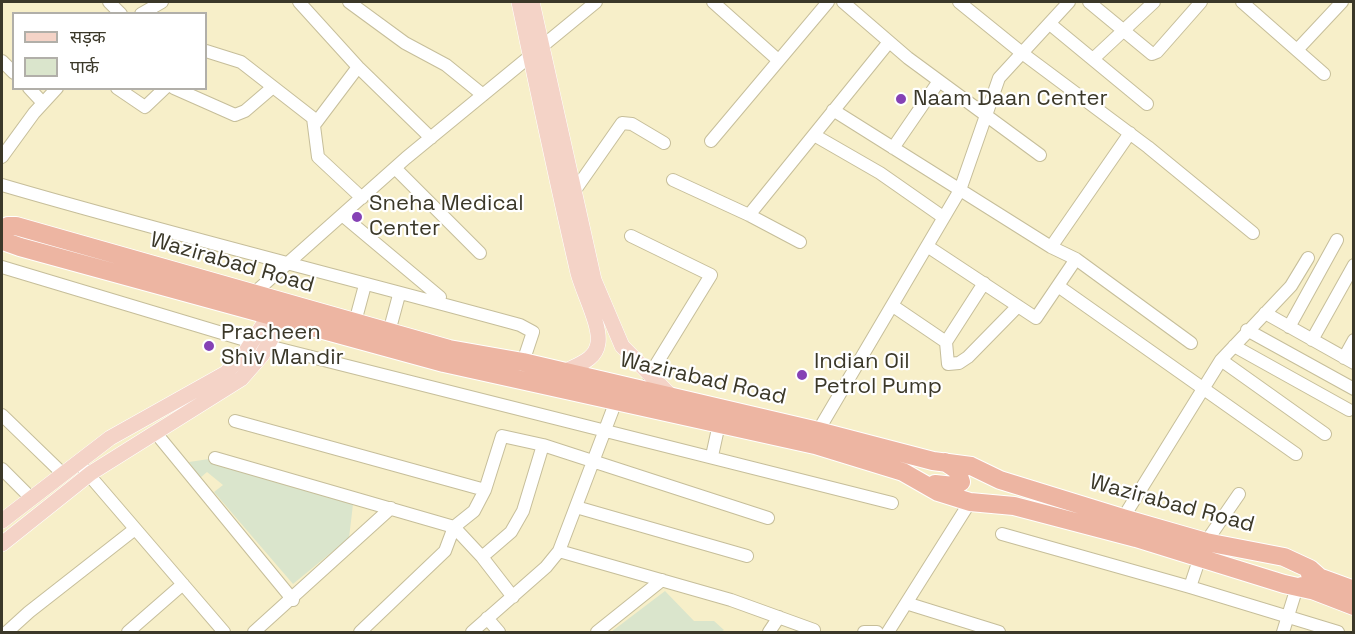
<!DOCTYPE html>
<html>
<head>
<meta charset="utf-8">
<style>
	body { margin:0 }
	#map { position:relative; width:1355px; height:634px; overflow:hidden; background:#f7efc9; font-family:"Space Grotesk","Noto Sans Devanagari",sans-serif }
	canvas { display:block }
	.frame { position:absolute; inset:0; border:3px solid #3b3829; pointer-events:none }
	.legend { position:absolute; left:12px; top:12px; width:195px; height:78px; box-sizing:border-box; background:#fff; border:2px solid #b1afa9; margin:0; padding:8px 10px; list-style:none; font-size:18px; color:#3b3829 }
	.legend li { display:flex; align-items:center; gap:12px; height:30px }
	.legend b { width:30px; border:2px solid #b1afa9 }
</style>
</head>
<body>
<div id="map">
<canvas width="1355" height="634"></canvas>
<div class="frame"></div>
<ul class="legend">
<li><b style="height:8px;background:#f4d3c7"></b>सड़क</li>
<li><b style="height:16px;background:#dae5cc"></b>पार्क</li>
</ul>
</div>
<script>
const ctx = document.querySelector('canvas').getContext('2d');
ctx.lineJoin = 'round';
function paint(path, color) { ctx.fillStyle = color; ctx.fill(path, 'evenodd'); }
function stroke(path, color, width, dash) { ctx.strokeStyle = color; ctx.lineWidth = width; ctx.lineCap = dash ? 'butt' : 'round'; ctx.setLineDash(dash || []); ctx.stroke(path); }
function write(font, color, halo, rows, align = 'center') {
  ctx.font = font + ' "Space Grotesk",sans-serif'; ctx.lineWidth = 4.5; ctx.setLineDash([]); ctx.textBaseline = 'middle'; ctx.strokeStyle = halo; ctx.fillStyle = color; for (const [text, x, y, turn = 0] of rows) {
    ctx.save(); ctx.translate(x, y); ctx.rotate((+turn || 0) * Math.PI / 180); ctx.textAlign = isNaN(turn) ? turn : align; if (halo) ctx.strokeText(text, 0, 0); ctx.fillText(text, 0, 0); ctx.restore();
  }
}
paint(new Path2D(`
	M209 459 353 504 349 538 293 584 214 492 223 485 207 472 200 478 189 462Z
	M665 591 694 621H714L724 630 721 632H611Z`), '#dae5cc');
const minor = new Path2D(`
	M109 2 121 14
	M299 2 358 67 431 138
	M349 2 405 43 446 65 483 95
	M713 2 778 60
	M843 2 908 58 1040 155
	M959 2 1022 53 1148 147 1253 233
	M1089 2 1152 54 1157 52 1201 2
	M1242 2 1324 74
	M141 14 162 2
	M1050 24 1147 104
	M1297 50 1342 2
	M206 51 241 62 313 118 318 157 362 198
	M1093 59 1154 2
	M2 61 14 73
	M29 88 43 103
	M117 88 145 107 165 88
	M174 88 235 115 245 111 273 87
	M833 110 1051 247 1076 259 1191 343
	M315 124 358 67
	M814 135 880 173 943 217
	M711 141 828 2
	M893 148 939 81
	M2 157 34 113 57 88
	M395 168 480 253
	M673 180 749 215 800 242
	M2 185C173 235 348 278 520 325L533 332 523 362
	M573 193 622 123 632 124 664 143
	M342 215 440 297
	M749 215 889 42
	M631 236 711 275 649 376
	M927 246 1036 318 1076 259
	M1051 247 1130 133
	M2 267 252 342 892 503
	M984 283 946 342 948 364 959 363 968 357 1018 306
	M1058 286 1296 454
	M252 295 406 158 596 2
	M893 306 946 342
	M1265 313 1354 363
	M355 322 365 285
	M1289 327 1337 240
	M1247 330 1354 389
	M389 332 399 295
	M1312 340 1354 265
	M1234 346 1349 410
	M1344 358 1354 340
	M1221 360 1325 434
	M2 415 63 474
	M235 421 485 490
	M818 431 960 190 999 78 1069 2
	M155 432 293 600
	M712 456 719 424
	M215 458 454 527 482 557 513 597
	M83 468 224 632
	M2 469 30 497
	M576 507 747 556
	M1123 518 1221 360 1291 286 1308 258
	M1002 534 1190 587 1338 632
	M1206 542 1239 494
	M559 551 731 600 814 630
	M482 557 511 532 523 511 543 445
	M1190 587 1200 557
	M909 604 999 632
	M487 618 499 632
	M7 632 29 612 135 529
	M128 632 183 584
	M254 632 391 508
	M360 632 445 551 454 527 474 511 485 490 502 436 543 445 768 518
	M472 632 546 567 559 551 616 401
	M597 632 662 580
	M769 632 779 617
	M864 632H877
	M888 632 970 502
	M1283 632 1297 587`);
const major = new Path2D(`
	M519 2C538 92 557 183 578 273 583 292 601 326 598 343 596 359 580 364 566 371
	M532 2 594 280 622 346 671 396
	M2 521 110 438 226 373 246 351 270 314
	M2 544 91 473 241 379 262 355 283 318`);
const highway = new Path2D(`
	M2 229 8 226H16L449 349 523 362 818 431 933 461 971 466 1000 480 1123 518 1206 542 1284 557 1310 569 1320 578
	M2 237 6 242 20 247 444 363 815 445 903 472 938 492 970 502 1014 506 1136 538 1284 584 1311 590
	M935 484 954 486 961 482 957 470 945 462
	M1310 574 1354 590
	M1302 586 1354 606`);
stroke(minor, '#c6be9a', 14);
stroke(major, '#fff', 16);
stroke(highway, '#fff', 20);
stroke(minor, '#fff', 12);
stroke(major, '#f4d3c7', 15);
stroke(highway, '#edb5a2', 18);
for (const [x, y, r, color] of [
	[901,99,6,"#8541b5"],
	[357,217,6,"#8541b5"],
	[209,346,6,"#8541b5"],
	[802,375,6,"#8541b5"]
]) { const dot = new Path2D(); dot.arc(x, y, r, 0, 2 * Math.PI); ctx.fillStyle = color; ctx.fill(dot); stroke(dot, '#fff', 2); }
write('22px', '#3b3829', '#fff', [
	["Naam Daan Center",913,99],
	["Sneha Medical",369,204],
	["Center",369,229],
	["Pracheen",221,333],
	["Shiv Mandir",221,358],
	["Indian Oil",814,362],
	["Petrol Pump",814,387]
], 'left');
write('22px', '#3b3829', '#fff', [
	["Wazirabad Road",232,263,16],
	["Wazirabad Road",703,379,13],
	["Wazirabad Road",1172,504,15]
]);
</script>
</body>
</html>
